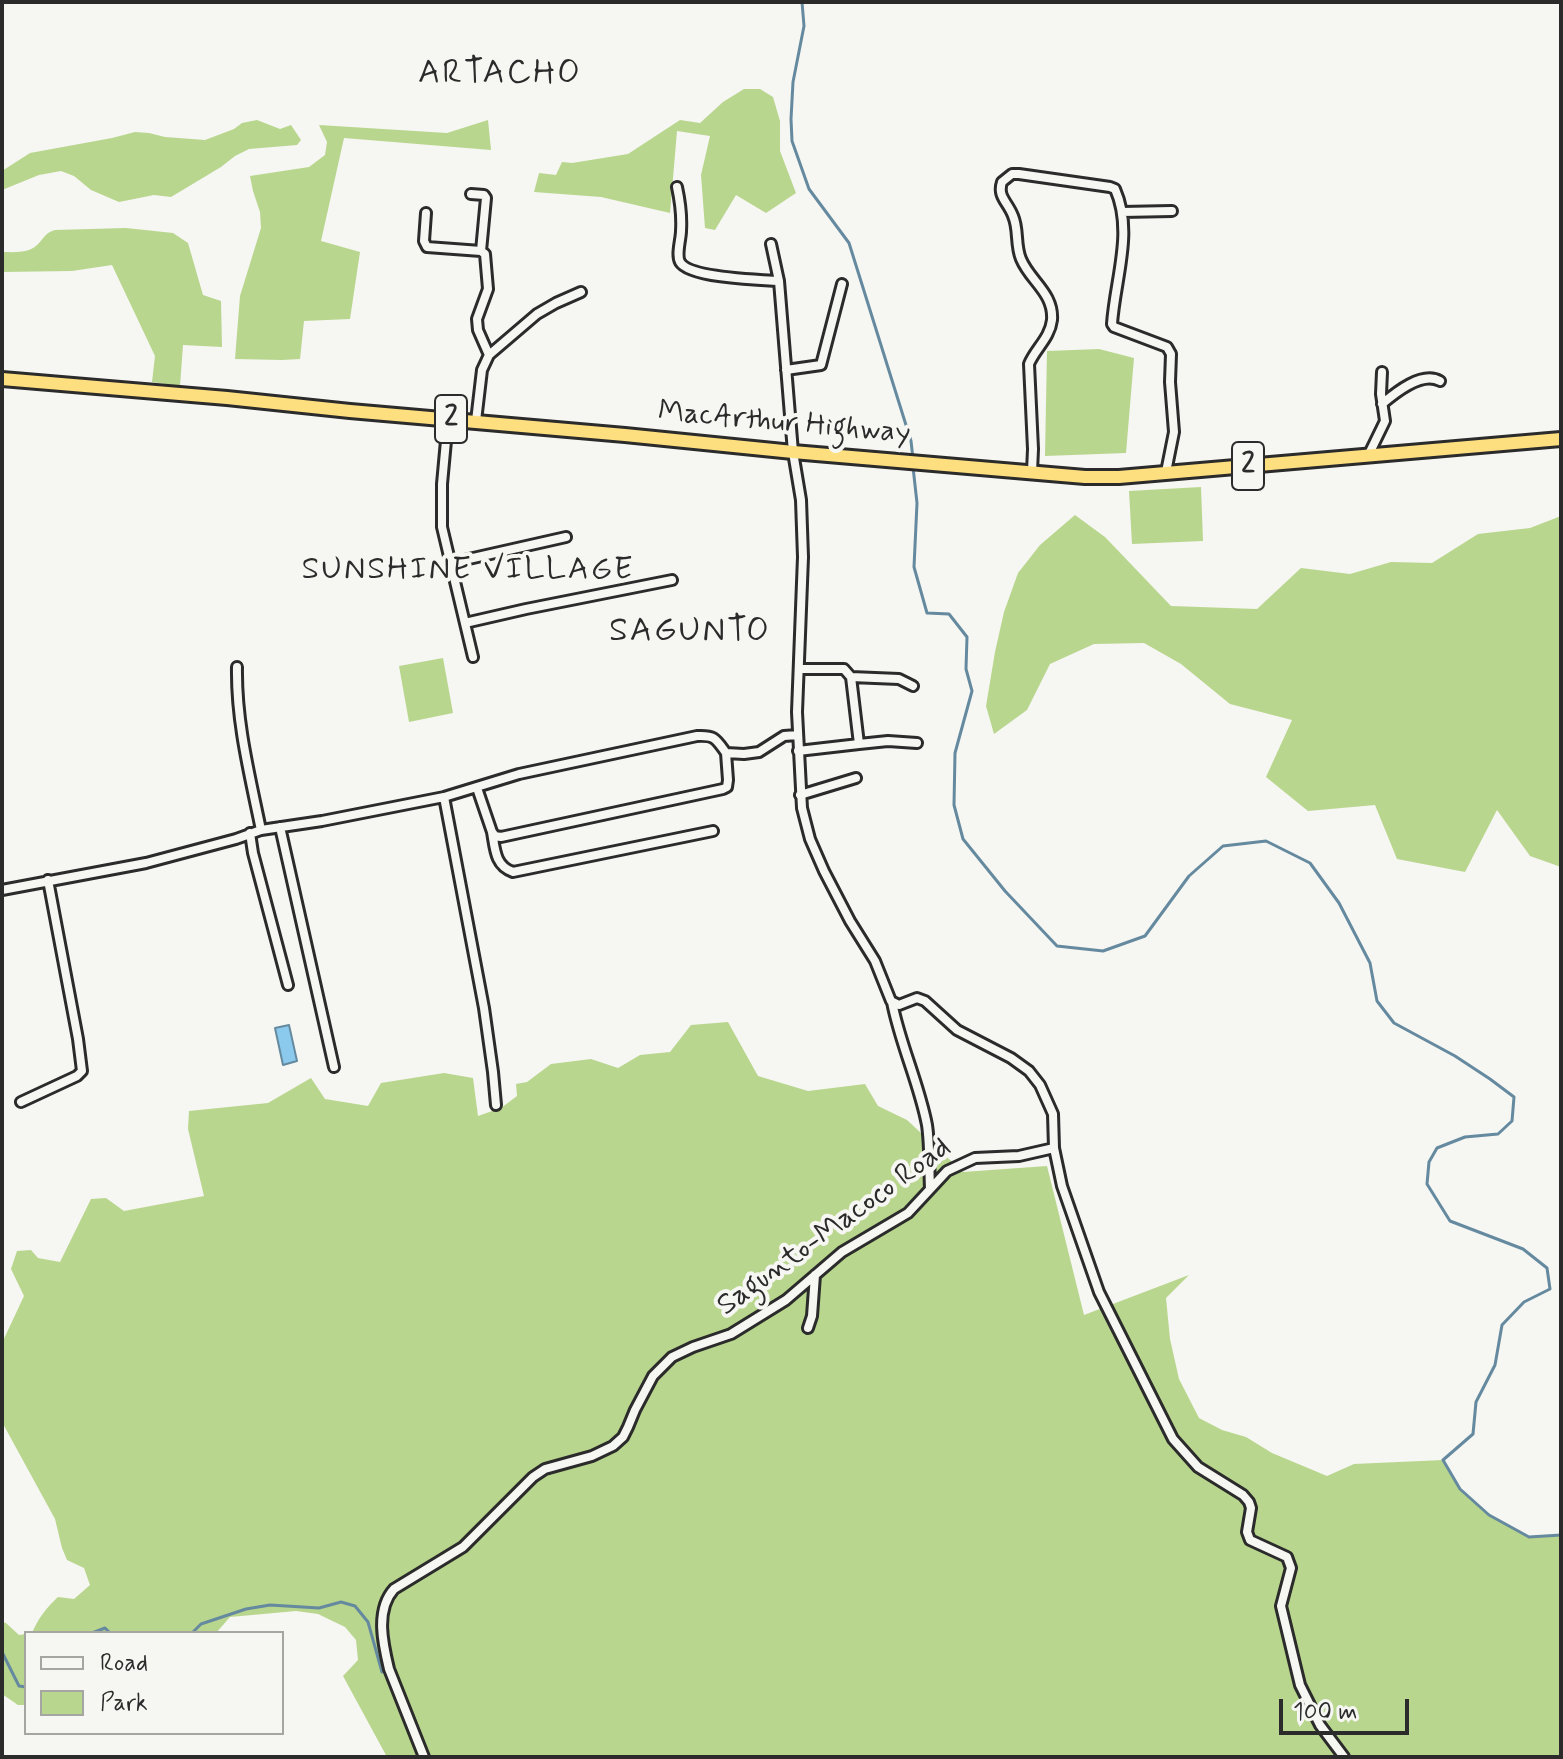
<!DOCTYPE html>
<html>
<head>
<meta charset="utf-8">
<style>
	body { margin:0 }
	#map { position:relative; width:1563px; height:1759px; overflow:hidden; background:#f6f6f2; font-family:Mynerve,sans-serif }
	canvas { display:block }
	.frame { position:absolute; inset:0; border:4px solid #2b2b2b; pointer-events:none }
	.legend { position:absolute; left:24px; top:1631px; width:260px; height:104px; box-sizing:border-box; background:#f6f6f2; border:2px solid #a5a5a2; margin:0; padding:10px 14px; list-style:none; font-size:24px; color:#2b2b2b }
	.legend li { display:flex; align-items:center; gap:16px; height:40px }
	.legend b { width:40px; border:2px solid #a5a5a2 }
	.scale { position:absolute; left:1279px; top:1699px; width:130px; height:36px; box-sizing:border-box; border:4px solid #2b2b2b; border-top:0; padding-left:10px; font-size:24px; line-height:28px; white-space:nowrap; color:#2b2b2b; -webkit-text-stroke:6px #f6f6f2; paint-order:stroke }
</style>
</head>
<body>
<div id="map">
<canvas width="1563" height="1759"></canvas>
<div class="frame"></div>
<ul class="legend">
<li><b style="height:10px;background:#f6f6f2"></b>Road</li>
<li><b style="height:22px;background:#b9d68e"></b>Park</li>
</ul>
<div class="scale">100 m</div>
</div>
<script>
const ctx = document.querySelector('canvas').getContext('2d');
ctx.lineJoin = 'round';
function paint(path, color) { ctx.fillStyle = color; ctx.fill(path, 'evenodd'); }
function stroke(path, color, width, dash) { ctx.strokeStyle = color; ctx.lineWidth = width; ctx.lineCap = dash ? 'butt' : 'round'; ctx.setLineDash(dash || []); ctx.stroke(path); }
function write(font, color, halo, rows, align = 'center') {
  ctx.font = font + ' Mynerve,sans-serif'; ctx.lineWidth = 8; ctx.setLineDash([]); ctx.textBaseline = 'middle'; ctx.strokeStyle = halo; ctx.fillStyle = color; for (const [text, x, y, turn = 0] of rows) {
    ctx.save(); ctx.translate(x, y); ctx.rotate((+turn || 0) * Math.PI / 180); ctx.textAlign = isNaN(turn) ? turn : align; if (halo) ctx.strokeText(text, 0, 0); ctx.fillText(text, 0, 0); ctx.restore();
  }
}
paint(new Path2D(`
	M744 89H760L773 97 780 121V151L796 193 766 213 736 195 715 230 705 228 701 175 710 136 677 131 670 213 601 197 534 192 539 173 556 175 562 162 572 163 628 154 680 120 700 123 723 102Z
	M257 120 280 129 291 125 301 140 297 145 249 149 235 156 221 167 171 197 154 195 119 202 91 190 74 176 61 171 39 175 2 190V171L30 153 112 138 135 132 149 133 165 137 205 140 234 129 242 123Z
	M488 120 491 150 344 138 321 241 360 252 350 319 304 321 300 359 282 360 235 359 240 296 261 228 260 212 253 191 250 176 309 167 325 155 327 142 319 125 447 133Z
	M126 228 173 233 188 243 203 295 221 301 222 347 183 345 180 386 152 382 155 356 112 265 72 271 2 272V252C16 252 30 254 40 242 46 235 46 233 55 230Z
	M1099 349 1134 358 1126 453 1045 456 1047 351Z
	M1201 487 1203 541 1132 544 1129 491Z
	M1075 515 1105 537 1171 606 1257 609 1301 568 1350 574 1391 562 1432 563 1478 534 1530 528 1561 516V867L1530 856 1497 810 1465 872 1397 859 1375 805 1308 811 1266 777 1292 720 1230 704 1181 664 1144 643 1094 644 1050 664 1027 710 994 734 986 706 995 652 1004 612 1018 573 1040 545Z
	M443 658 453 713 409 722 399 666Z
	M728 1022 758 1076 808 1091 865 1084 878 1106 907 1120 963 1172 1047 1166 1084 1315 1189 1275 1166 1298 1170 1339 1179 1379 1199 1418 1222 1430 1246 1437 1272 1453 1327 1476 1354 1464 1443 1460 1460 1489 1489 1515 1529 1537 1561 1535V1757H387L343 1676 358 1660 356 1640 345 1627 318 1614 296 1611 230 1617 216 1633H32C38 1619 46 1608 58 1597L74 1599 90 1585 84 1568 67 1560 62 1548 55 1519 2 1422V1343L24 1296 11 1269 17 1251 31 1250 38 1258 60 1262 91 1199 106 1198 124 1211 204 1196 188 1129 189 1111 268 1103 311 1078 325 1099 368 1106 381 1083 444 1073 473 1078 478 1116 501 1108 517 1096 516 1084 527 1082 551 1064 591 1059 618 1068 640 1055 670 1052 691 1025Z
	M2 1622 6 1623 19 1635 26 1634V1705H18L2 1694Z`), '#b9d68e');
const water = new Path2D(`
	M289 1025 297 1061 283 1065 275 1028Z`);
paint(water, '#8ccaed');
stroke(water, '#658a9f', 2);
stroke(new Path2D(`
	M802 2 804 26 793 82 791 119 792 141 809 189 849 243 911 441 913 459
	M913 467 917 503 914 567 927 613 949 614 967 637 966 669 972 691 955 753 954 805 963 839 1005 891 1057 946 1103 951 1145 936 1189 876 1223 846 1266 841 1310 863 1339 903 1370 963 1377 1001 1394 1023 1455 1056 1490 1079 1514 1097 1512 1121 1498 1134 1465 1137 1437 1148 1429 1162 1427 1184 1450 1221 1523 1249 1547 1268 1550 1289 1524 1302 1502 1325 1495 1365 1476 1402 1473 1434 1443 1460 1460 1489 1489 1515 1529 1537 1561 1535
	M92 1633 105 1628 110 1633
	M192 1633 201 1624 246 1609 270 1605 319 1608 341 1602 355 1606 368 1622 382 1672
	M2 1652 19 1686 26 1687`), '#658a9f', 3);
const minor = new Path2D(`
	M677 187C680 201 682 216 681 231 681 239 676 255 680 262 689 278 761 280 779 281
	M471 194 484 195 486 198 481 251
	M1122 212 1172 211
	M426 213 424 241 427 247 481 251 485 254 488 289 477 319 478 330 489 355
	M771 244 779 281 793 452 801 500 803 557 797 712 802 808 810 839 824 871 850 921 875 961 891 1001 899 1005 917 998 925 1001 957 1030 1011 1058 1029 1071 1040 1085 1053 1114 1054 1148 1062 1186 1099 1292 1173 1439 1198 1467 1243 1495 1249 1502 1251 1508 1247 1532 1250 1540 1287 1557 1291 1568 1281 1606 1300 1685 1320 1725 1344 1757
	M786 370 821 365 842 284
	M1382 404C1396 392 1422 371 1440 381
	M448 419 442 484V527L473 657
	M476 421 482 370 489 355 537 314 556 303 581 292
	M1368 456 1385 421 1381 394 1382 372
	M1032 472 1033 449 1029 364C1035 349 1050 338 1052 320 1054 293 1030 281 1021 259 1015 245 1019 229 1013 216 1008 202 997 197 1002 182L1012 174H1019L1110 187 1115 189C1134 232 1115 279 1112 324L1114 327 1167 347 1171 354 1170 382 1174 432 1166 472
	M451 563 566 537
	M465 623 526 609 672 580
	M237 667C236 722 250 776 261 830
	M799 669H844L851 677 899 679 913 686
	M851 677 859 744 888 741 917 743
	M798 751 859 744
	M477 788 492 832 495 836 501 837 723 789 727 787 728 780 726 753
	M800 795 856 778
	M444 797 484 1008 493 1072 496 1105
	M280 827 334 1067
	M492 832C495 849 495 866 513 872L713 831
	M250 833 253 853 288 985
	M2 890 146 863 236 839 261 830 322 821 444 797 519 774 697 736C715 735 716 739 726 753L744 754 759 752 784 736 798 735
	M892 1002C900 1044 919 1083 927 1125 930 1145 929 1168 930 1189
	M21 1102 77 1076 82 1071 78 1039 48 880
	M808 1328 812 1316 815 1275
	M424 1757 389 1669C383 1644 375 1610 394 1589L463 1547 533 1477 545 1469 592 1456 613 1446 623 1437 628 1427 635 1410 653 1376 672 1357 693 1347 731 1334 786 1300 842 1252 908 1213 947 1171 975 1158 1019 1156 1054 1148`);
const highway = new Path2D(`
	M2 379 227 398 350 411 625 435 793 452 1085 477H1119L1561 439`);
stroke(minor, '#2b2b2b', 14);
stroke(highway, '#2b2b2b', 18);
stroke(minor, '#f6f6f2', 8);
stroke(highway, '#fedf80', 12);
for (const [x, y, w] of [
	[451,419,32],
	[1248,466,32]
]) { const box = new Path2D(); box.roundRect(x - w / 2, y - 24, w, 48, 6); ctx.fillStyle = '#f6f6f2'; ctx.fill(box); stroke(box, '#2b2b2b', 2); }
write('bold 28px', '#2b2b2b', null, [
	["2",451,419],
	["2",1248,466]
]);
write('30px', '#2b2b2b', '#f6f6f2', [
	["MacArthur Highway",784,424,5],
	["Sagunto-Macoco Road",835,1228,-36]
]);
ctx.letterSpacing = '2px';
write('32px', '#2b2b2b', '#f6f6f2', [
	["SUNSHINE VILLAGE",468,571]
]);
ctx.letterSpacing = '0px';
ctx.letterSpacing = '2px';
write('34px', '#2b2b2b', '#f6f6f2', [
	["ARTACHO",500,75],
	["SAGUNTO",690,633]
]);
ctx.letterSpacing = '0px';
</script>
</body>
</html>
